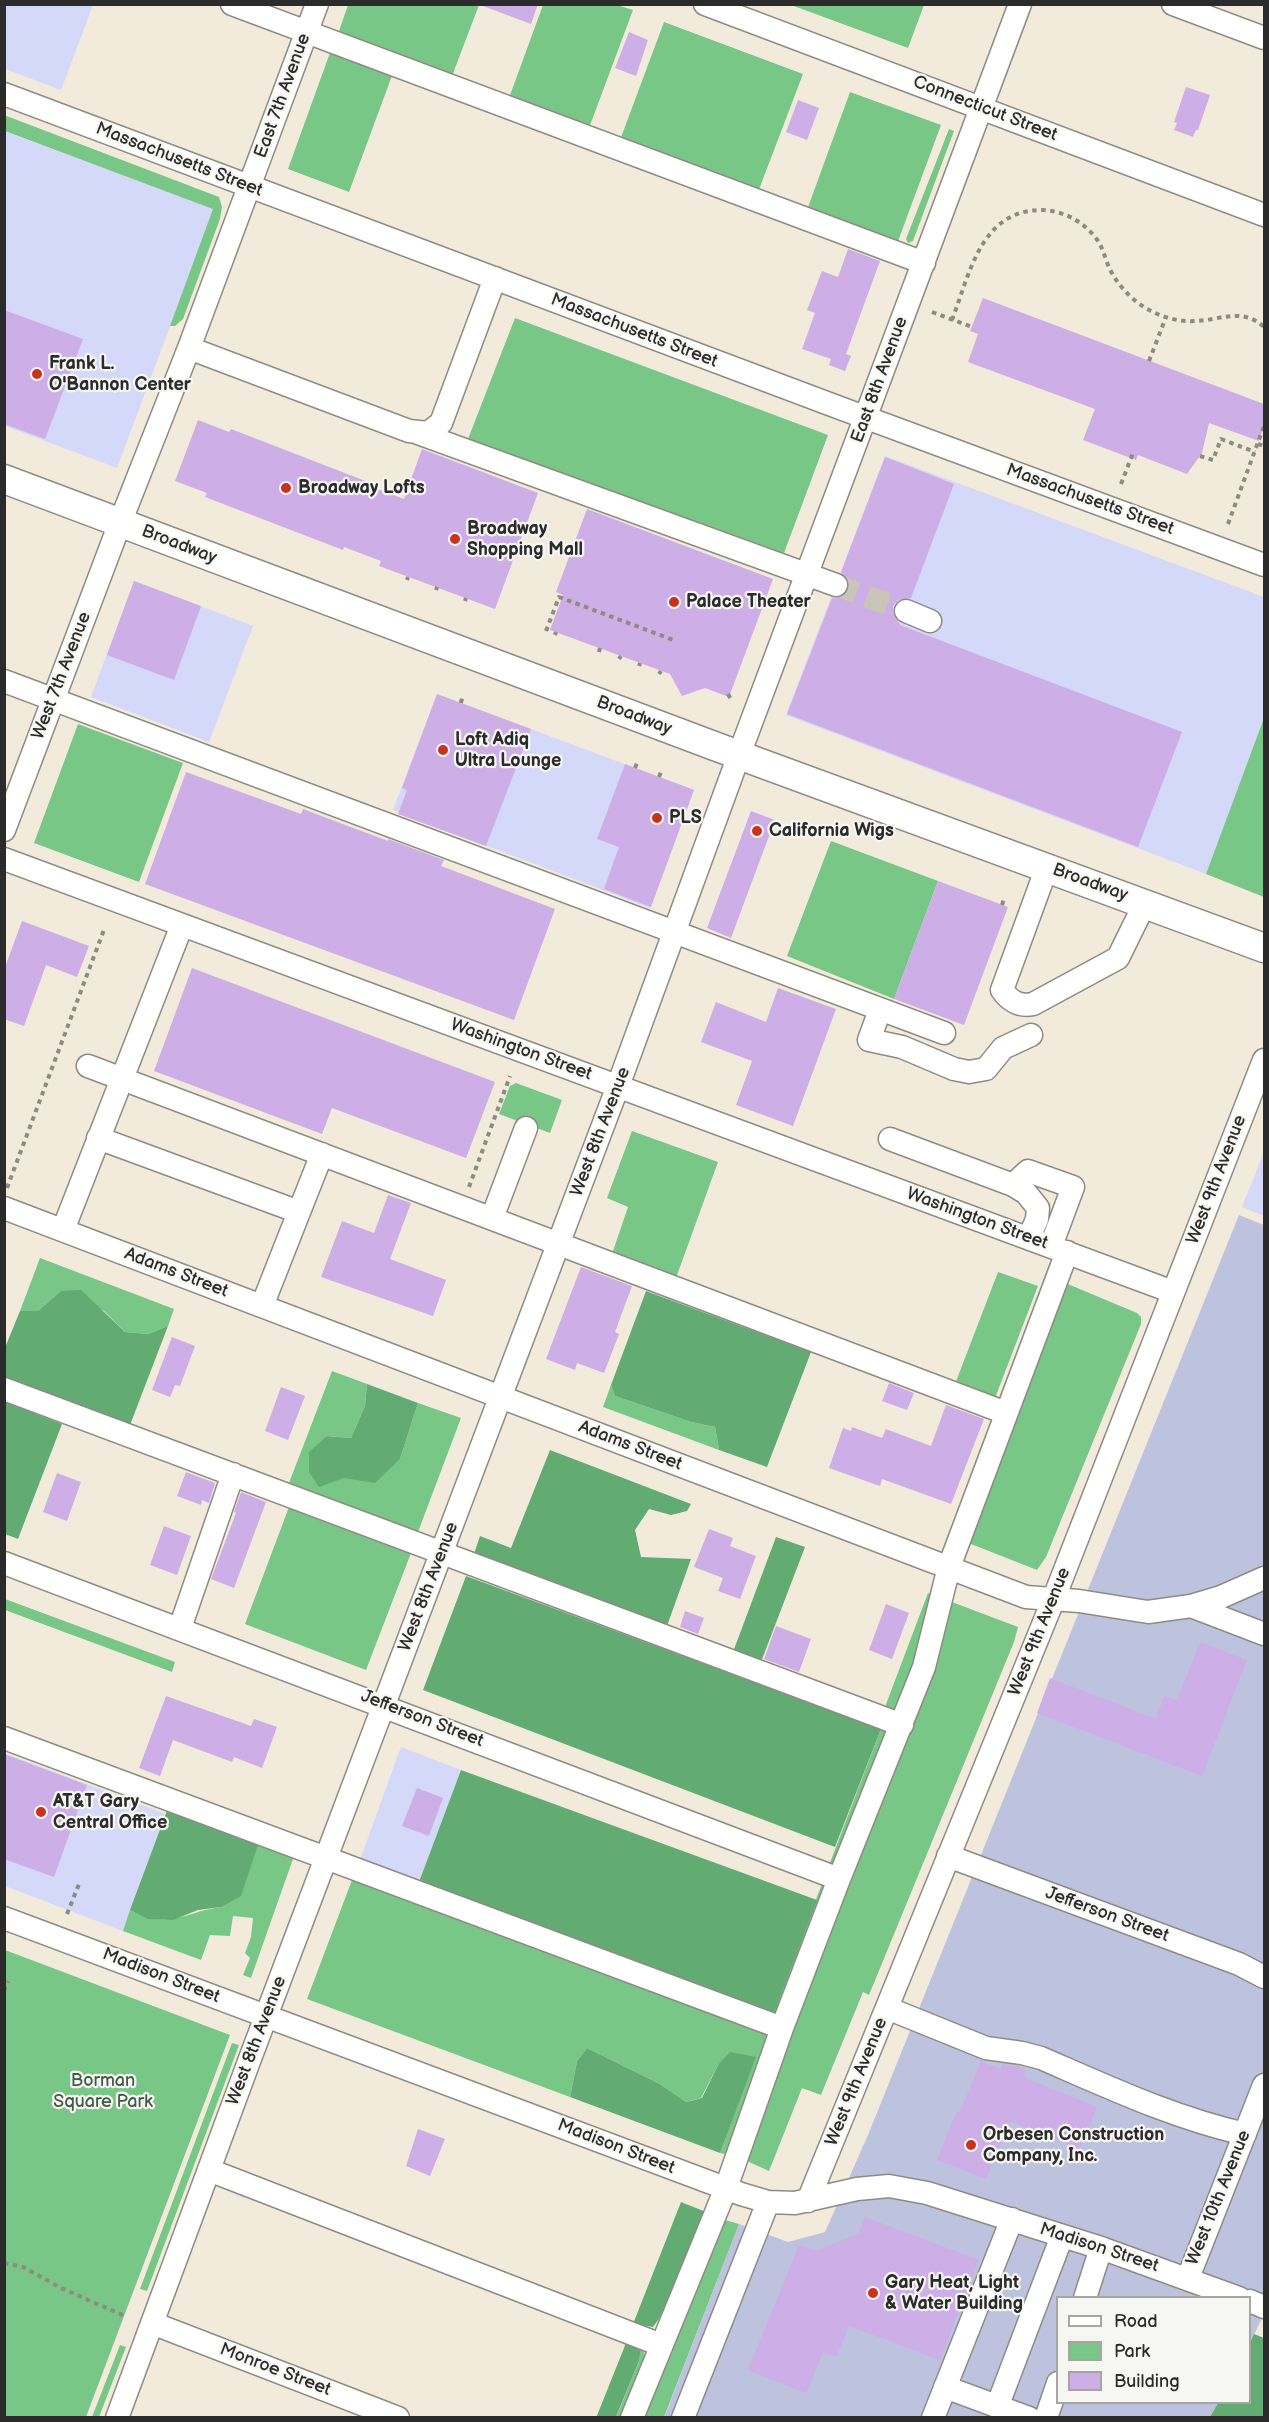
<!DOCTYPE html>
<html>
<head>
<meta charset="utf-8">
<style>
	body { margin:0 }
	#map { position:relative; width:1269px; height:2422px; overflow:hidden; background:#f2ebdb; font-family:"Balsamiq Sans",sans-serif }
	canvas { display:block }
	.frame { position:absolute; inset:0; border:6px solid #2b2b2b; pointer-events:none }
	.legend { position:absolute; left:1056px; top:2296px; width:195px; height:108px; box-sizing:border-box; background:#f6f6f2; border:2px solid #a5a5a2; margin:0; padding:8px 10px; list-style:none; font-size:18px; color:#2b2b2b }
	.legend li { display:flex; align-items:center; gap:12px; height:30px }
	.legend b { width:30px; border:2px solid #a5a5a2 }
</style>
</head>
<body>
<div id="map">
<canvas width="1269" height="2422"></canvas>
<div class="frame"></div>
<ul class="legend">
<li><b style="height:8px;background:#fff"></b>Road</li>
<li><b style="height:16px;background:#78c787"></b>Park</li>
<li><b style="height:16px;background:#cdaee7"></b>Building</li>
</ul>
</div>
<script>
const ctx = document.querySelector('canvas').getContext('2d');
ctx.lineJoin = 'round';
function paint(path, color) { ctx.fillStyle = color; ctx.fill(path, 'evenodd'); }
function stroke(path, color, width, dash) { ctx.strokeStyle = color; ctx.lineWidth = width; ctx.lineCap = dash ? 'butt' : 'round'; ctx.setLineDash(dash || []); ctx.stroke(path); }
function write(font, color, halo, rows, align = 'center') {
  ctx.font = font + ' "Balsamiq Sans",sans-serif'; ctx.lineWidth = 4.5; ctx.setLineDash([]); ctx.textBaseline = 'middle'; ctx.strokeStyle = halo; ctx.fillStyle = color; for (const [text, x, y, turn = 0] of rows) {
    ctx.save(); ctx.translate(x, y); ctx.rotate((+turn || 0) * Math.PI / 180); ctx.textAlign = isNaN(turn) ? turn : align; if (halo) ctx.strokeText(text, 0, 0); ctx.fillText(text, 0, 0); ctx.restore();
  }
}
paint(new Path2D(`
	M4 5H93L61 90 5 69Z
	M4 131 214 209 117 468 5 426Z
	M885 456 1264 597V718L1206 874 786 715Z
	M134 581 253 626 209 742 91 697Z
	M437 694 694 790 650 908 393 810Z
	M1264 1152V1216L1242 1207Z
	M401 1747 461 1770 419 1882 360 1860Z
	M4 1753 166 1814 123 1931 5 1886Z`), '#d4d8f9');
paint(new Path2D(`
	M1239 1215 1264 1225V2314L1250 2343V2298H1058V2402L1218 2403 1210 2417 664 2418 739 2224 788 2242 825 2232 868 2135Z`), '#bdc3de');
paint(new Path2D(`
	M348 5H479L452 76 338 34Z
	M543 5H617L633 10 589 128 509 98Z
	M791 5 924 4V5L908 48Z
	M664 22 803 74 758 192 620 140Z
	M331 50 393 73 349 192 288 169Z
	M850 92 941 125 897 244 807 210Z
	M4 115 219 197 222 207 220 219 183 319 175 326H170L213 209 5 131Z
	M949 129 954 131 913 241 908 243 906 239Z
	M515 318 828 435 784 553 468 439Z
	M1264 718V897L1206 874Z
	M78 724 183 763 139 882 34 843Z
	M831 841 938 881 894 999 787 956Z
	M516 1083 562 1100 550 1133 499 1114 510 1086Z
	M632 1131 718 1162 676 1278 612 1254 628 1207 607 1198Z
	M40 1258 174 1309 168 1326 148 1334 125 1332 104 1311 61 1291 38 1311H20Z
	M998 1272 1038 1286 995 1398 955 1384Z
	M1063 1282 1137 1313 1141 1317V1324L1046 1557 1037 1570 966 1542Z
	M332 1371 367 1384 365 1406 351 1438 327 1436 319 1486 400 1459 418 1403 461 1418 418 1532 289 1483Z
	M611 1385 615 1396 691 1422 715 1427 719 1450 603 1407Z
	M289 1507 411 1553 366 1670 245 1624Z
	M928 1593 1018 1627 1014 1642 869 1995 863 1992 821 2095 802 2088 769 2171 740 2158 720 2153 755 2057 718 2065 701 2098 686 2102 660 2084 587 2048 577 2061 570 2097 307 1999 352 1880 765 2033 881 1729 885 1707Z
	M5 1599 175 1662 172 1672 5 1610Z
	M259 1842 294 1856 251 1978 243 1975 250 1958 245 1953 251 1937 253 1918 233 1916 230 1936 210 1935 201 1960 123 1931 130 1910C171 1930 181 1913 221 1907Z
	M5 1950 230 2035 86 2417H5Z
	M232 2043 239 2045 147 2291 140 2289Z
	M725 2220 739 2224 664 2417 640 2418Z
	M120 2345 126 2347 99 2417H92Z
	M641 2349 645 2354V2359L623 2417 616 2418 639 2361Z`), '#78c787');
paint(new Path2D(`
	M81 1290 125 1332 148 1334 168 1326 130 1425 5 1378 4 1350 20 1311H38L61 1291Z
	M646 1291 811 1352 767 1467 719 1450 715 1427 691 1422 615 1396 611 1385Z
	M367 1384 418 1403 400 1459 375 1483 344 1478 319 1487 309 1472V1452L327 1436 351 1438 365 1406Z
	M5 1402 62 1424 18 1539 5 1534Z
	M550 1450 691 1504 687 1511 671 1515 649 1509 635 1530 641 1557 691 1559 667 1626 474 1554 480 1536 511 1548Z
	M776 1537 805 1547 761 1662 733 1652Z
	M466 1576 881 1729 835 1847 423 1690Z
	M461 1770 817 1900 774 2013 419 1882Z
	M168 1808 259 1842 241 1896 221 1907 198 1910 173 1920 148 1919 130 1910Z
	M587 2048 660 2084 686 2102 702 2098 718 2065 730 2052 756 2057 720 2153 570 2097 577 2061Z
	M681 2202 706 2212 659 2319 653 2327 633 2324Z
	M1254 2334 1264 2338V2417H1210L1218 2403 1250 2402V2343Z
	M626 2343 641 2349 639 2361 616 2417 596 2418Z`), '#62ac74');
paint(new Path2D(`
	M483 4H538L531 24 483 6Z
	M629 32 648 40 636 76 615 68Z
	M1186 87 1210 95 1198 130H1196L1193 137 1174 130 1177 123 1174 122Z
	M798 100 819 108 807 140 786 132Z
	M848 249 880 261 846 354 851 356 845 371 829 365 831 359 802 349 815 313 807 310 822 271 838 277Z
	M983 298 1264 404V425L1259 441 1209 423 1202 453 1187 474 1138 455 1136 460 1083 440 1095 409 968 362 978 334 970 331Z
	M4 310 83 339 45 439 4 424Z
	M198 420 229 432 231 429 368 482 367 485 404 499 422 449 538 493 495 609 379 566 381 561 344 547 343 550 205 497 207 493 175 481Z
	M885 457 954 484 911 598 898 600 893 606V613L900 625 1182 732 1138 847 787 714 832 598H839L848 590 849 582 841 572Z
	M587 509 773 579 729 697 705 688 682 696 670 674 550 630 563 595 556 592Z
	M134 581 201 606 174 680 107 655Z
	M437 694 531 729 486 846 398 814 407 790 402 788Z
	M625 764 694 790 651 907 604 889 619 847 597 839Z
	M186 772 301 814 303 809 388 841V839L444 860 441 866 555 909 514 1020 145 884Z
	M751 811 775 820 731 938 707 928Z
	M938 881 1008 907 964 1025 894 999Z
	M22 921 89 946 77 977 46 965 24 1026 4 1019V970Z
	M192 968 495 1082 466 1158 332 1108 322 1134 154 1071Z
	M778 988 836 1009 793 1126 736 1105 752 1061 701 1042 716 1002 766 1022Z
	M388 1195 411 1203 390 1259 446 1280 433 1316 321 1277 342 1221 374 1233Z
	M581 1267 632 1286 615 1332 619 1334 604 1373 577 1363 575 1370 546 1359Z
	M172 1337 195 1346 180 1386 175 1385 170 1397 152 1390Z
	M889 1383 914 1393 907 1410 882 1401Z
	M281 1387 305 1396 288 1440 265 1431Z
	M946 1405 984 1419 951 1504 882 1479 880 1486 829 1468 843 1428 851 1431 852 1427 882 1438 886 1429 931 1446Z
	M186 1472 215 1483 209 1503 202 1500 201 1505 177 1496Z
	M57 1473 81 1482 67 1521 43 1512Z
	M241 1492 266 1502 234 1588 211 1579 236 1513 234 1512Z
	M164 1526 191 1536 177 1575 150 1565Z
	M709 1529 733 1538 730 1546 756 1556 740 1599 718 1591 723 1578 694 1567Z
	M886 1604 909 1613 892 1659 869 1650Z
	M685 1611 704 1618 698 1634 680 1627Z
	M776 1626 811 1639 799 1672 764 1659Z
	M1200 1642 1247 1660 1202 1776 1037 1713 1050 1678 1156 1719 1164 1696 1177 1701Z
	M166 1696 251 1726 254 1719 277 1727 262 1768 234 1757 232 1762 173 1740 160 1776 139 1768Z
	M4 1754 87 1785 54 1877 4 1859Z
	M417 1788 443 1798 429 1836 402 1826Z
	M981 2061 1000 2069 1002 2064 1016 2066 1026 2070 1023 2077 1097 2107 1080 2149 1010 2121 986 2179 937 2160 957 2111 960 2112Z
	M418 2129 445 2139 430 2176 406 2166Z
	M865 2217 979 2260 940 2360 849 2326 836 2357 823 2352 806 2393 748 2370 799 2245 817 2251 859 2233Z`), '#cdaee7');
stroke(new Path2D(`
	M836 585 906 611`), '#cac5b8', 22, [22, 11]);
const minor = new Path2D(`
	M232 4 924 263
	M705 4 1264 215
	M1173 4 1264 38
	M4 94 840 408 1264 565
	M189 348 409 431 428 433 441 423 495 278
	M418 433 836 585
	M906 611 930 621
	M4 681 944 1033
	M4 830 120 523 189 348 317 4
	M4 859 1173 1292
	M1047 867 1002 990C1010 1001 1019 1007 1033 1004L1118 958 1145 903
	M880 1010 869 1040 902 1047 954 1069 969 1072 986 1069 1003 1048 1031 1035
	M88 1066 1006 1413
	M98 1138 299 1212 262 1306
	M890 1139 1013 1185 1026 1193 1038 1208 1037 1219 1029 1238
	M1013 1185 1028 1171 1073 1187 1051 1246
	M4 1208 1026 1597 1079 1601 1148 1612 1191 1606 1221 1597 1264 1578
	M299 1212 322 1154
	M492 1218 526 1128
	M63 1230 182 925
	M4 1389 902 1725
	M4 1563 839 1879
	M1191 1606 1264 1634
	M180 1628 233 1474
	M4 1738 782 2028
	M948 1856 1239 1964 1264 1977
	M4 1918 741 2194 768 2202 795 2203 857 2189 889 2186 927 2193 1101 2248 1239 2298
	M887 2008 986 2048 1022 2053 1041 2058C1108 2087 1174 2118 1245 2134
	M209 2170 661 2345
	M808 2201 1054 1598 1264 1060
	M1188 2278 1264 2085
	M1085 2298 1101 2248
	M1250 2301 1264 2307
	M152 2323 398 2418
	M945 2387 1029 2418
	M997 2407 1062 2236
	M117 2418 251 2056 618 1086 739 755 1020 4
	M632 2418 726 2188 782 2028 839 1879 924 1667 949 1567 1067 1252
	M683 2418 768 2202
	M933 2418 1012 2219
	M1046 2418 1058 2383`);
const major = new Path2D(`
	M4 479 717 747 1264 948`);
stroke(minor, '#8e8b83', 25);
stroke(major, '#8e8b83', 31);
stroke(new Path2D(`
	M932 312 972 327
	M952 320C970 273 981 209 1043 210 1064 211 1082 221 1095 237 1102 245 1104 255 1108 265 1116 284 1133 302 1151 311 1165 318 1180 322 1195 321 1221 320 1242 307 1264 327
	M1149 361 1166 317
	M1258 444 1264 446
	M1200 456 1213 460 1221 439 1255 452
	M1121 484 1133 453
	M1228 524 1264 426
	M407 580 408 577
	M436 590 437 587
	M465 601 466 598
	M546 631 559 597 676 641
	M555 635 556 632
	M599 652 600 648
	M619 659 621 656
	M639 666 640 663
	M659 674 661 671
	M728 694 732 701
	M461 703 462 698
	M635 768 637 763
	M659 777 661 772
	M1002 905 1004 899
	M469 1187 510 1076
	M7 1188 105 927
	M67 1914 79 1884
	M4 1991 8 1981
	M4 2263 23 2267 61 2288 127 2317`), '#8e8b83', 4, [4.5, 4.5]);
stroke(minor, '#fff', 22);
stroke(major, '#fff', 28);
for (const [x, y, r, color] of [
	[37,374,6,"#c8321e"],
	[286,488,6,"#c8321e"],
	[455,539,6,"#c8321e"],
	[674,602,6,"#c8321e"],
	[443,750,6,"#c8321e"],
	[657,818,6,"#c8321e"],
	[757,831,6,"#c8321e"],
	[41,1812,6,"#c8321e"],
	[971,2145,6,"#c8321e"],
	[873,2293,6,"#c8321e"]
]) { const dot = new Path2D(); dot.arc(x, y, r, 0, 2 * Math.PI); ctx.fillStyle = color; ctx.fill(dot); stroke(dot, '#f6f6f2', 2); }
write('18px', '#2b2b2b', '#f6f6f2', [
	["East 7th Avenue",283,96,-70],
	["Connecticut Street",985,109,21],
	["Massachusetts Street",179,160,21],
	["Massachusetts Street",634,331,21],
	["East 8th Avenue",880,380,-70],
	["Massachusetts Street",1090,500,20],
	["Broadway",179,545,21],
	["West 7th Avenue",62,676,-69],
	["Broadway",634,716,21],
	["Broadway",1090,883,20],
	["Washington Street",521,1050,20],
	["West 8th Avenue",601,1132,-69],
	["West 9th Avenue",1217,1180,-69],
	["Washington Street",977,1219,20],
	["Adams Street",176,1273,21],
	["Adams Street",630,1446,21],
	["West 8th Avenue",429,1587,-69],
	["West 9th Avenue",1040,1632,-68],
	["Jefferson Street",422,1719,21],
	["Jefferson Street",1107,1915,20],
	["Madison Street",161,1976,21],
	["West 8th Avenue",257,2041,-69],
	["West 9th Avenue",857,2082,-68],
	["Madison Street",616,2147,21],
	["West 10th Avenue",1219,2198,-68],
	["Madison Street",1099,2248,18],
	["Monroe Street",275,2370,21]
]);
write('bold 18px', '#2b2b2b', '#f6f6f2', [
	["Frank L.",49,364],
	["O'Bannon Center",49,385],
	["Broadway Lofts",298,488],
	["Broadway",467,529],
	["Shopping Mall",467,550],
	["Palace Theater",686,602],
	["Loft Adiq",455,740],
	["Ultra Lounge",455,761],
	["PLS",669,818],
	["California Wigs",769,831],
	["AT&T Gary",53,1802],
	["Central Office",53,1823],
	["Orbesen Construction",983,2135],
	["Company, Inc.",983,2156],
	["Gary Heat, Light",885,2283],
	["& Water Building",885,2304]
], 'left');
write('18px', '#425a47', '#f6f6f2', [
	["Borman",103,2081],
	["Square Park",103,2102]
]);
</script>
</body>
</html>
